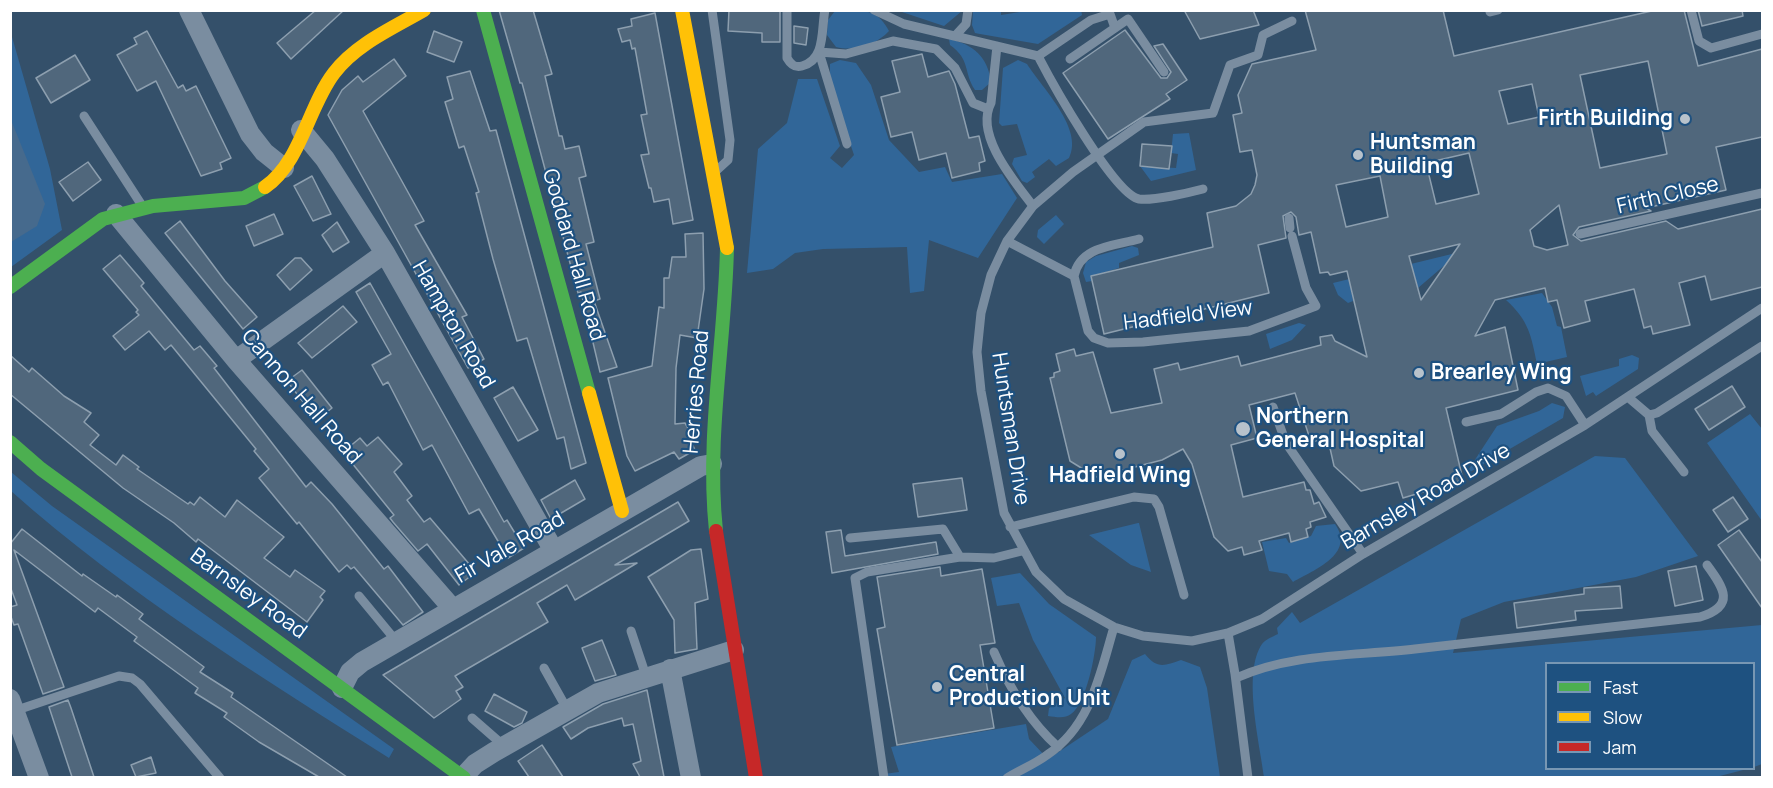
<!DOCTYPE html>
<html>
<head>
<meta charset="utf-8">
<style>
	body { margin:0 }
	#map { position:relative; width:1773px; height:788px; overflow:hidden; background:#34506a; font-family:Manrope,sans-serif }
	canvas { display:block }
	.frame { position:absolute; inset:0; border:12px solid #fff; pointer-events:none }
	.legend { position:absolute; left:1545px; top:662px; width:210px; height:108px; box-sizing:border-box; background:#1e5180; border:2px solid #7897b3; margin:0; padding:8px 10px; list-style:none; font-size:18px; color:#fff }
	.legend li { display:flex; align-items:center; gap:12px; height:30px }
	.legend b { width:30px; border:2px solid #7897b3 }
</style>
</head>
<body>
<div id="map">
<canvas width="1773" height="788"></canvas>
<div class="frame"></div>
<ul class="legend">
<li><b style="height:8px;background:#4caf50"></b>Fast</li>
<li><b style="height:8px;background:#ffc107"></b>Slow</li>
<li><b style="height:8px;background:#c62828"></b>Jam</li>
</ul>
</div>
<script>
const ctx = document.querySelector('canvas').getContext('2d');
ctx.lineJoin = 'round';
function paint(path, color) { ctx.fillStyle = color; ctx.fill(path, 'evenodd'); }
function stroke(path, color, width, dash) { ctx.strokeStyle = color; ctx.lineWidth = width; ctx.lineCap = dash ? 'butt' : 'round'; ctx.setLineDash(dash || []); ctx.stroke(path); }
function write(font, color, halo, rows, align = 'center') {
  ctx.font = font + ' Manrope,sans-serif'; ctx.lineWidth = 4.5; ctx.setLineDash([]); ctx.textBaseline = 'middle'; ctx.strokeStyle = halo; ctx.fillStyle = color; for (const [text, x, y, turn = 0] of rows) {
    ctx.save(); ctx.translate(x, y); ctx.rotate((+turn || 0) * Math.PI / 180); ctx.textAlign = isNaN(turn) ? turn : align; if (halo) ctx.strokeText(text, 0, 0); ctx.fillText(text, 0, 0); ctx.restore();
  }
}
paint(new Path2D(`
	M1081 10 1082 15 1038 44 980 34 975 33 972 25 973 11H1001V15L1026 11Z
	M835 11C860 11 876 6 889 31 876 45 855 52 836 47L827 35 828 20Z
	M899 11H962L944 26Z
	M10 30 50 169 62 230 11 267Z
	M949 39C973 44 988 57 991 82L982 90H975C963 72 971 60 950 45Z
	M840 60 856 63 871 85 889 140 919 172 945 167 952 182 1002 174 1017 198 978 258 929 240 924 291 910 293 907 247 823 249 795 253 773 269 747 273 758 149 787 123 798 79H817L840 146 830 158 842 168 854 155 830 84V64Z
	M1018 60 1027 64C1043 89 1084 129 1069 158L1056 166 1049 159 1032 172 1035 177 1027 183 1022 181 1012 164 1014 158 1027 155 1017 124 1002 126 999 123 1003 68Z
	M1189 133 1196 170 1151 181 1140 166 1176 168 1178 154 1171 153 1173 134Z
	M1056 215 1064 224 1044 244 1037 237 1038 230Z
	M1132 246 1138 248 1139 255 1119 263V268L1092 276V281L1086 282 1083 273 1086 262 1096 256Z
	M1460 252 1418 288 1413 272 1351 290 1353 301 1348 303 1338 295 1333 283Z
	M1542 293 1552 307 1557 326 1561 327 1567 357 1537 364C1531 335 1529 321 1506 300Z
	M1299 323 1306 325 1292 340 1270 349 1266 334Z
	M1632 355 1639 358 1638 369 1596 396 1593 392 1586 396 1580 376 1619 366V359Z
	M1552 403 1565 407 1563 418 1465 475 1497 426 1539 411Z
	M1750 414 1762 429V521L1707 443Z
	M1595 456 1625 458 1698 556 1636 577 1504 602 1461 619 1453 653 1762 625V764L1754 767V664H1546V768L1747 769 1712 778 1264 777C1260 744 1242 673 1262 644 1266 639 1272 637 1278 634L1277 628 1292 612 1300 623Z
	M11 472 52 506 394 749 389 758C259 676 126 593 11 491Z
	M1138 523H1139L1151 572 1131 565 1089 535Z
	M1335 524C1356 554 1314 570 1293 582L1287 574 1269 571 1262 542 1286 538 1289 543 1311 536 1316 526Z
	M1020 573 1049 604 1096 637C1096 654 1086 704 1071 714 1065 719 1056 717 1048 716L1049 708 1065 698 1033 640 1019 603 997 606 991 578Z
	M1145 654C1157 669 1164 666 1181 660L1200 667 1207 688 1220 777 884 778V774L899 772 891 747 1026 724 1029 739 1048 759 1108 719 1132 660Z`), '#316698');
paint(new Path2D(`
	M11 120 45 204 37 226 11 242Z`), '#466a8d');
const building = new Path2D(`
	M316 10H344L291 59 277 43Z
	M499 10H533L552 74 545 76 559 136H562L565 149 579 146 586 176 579 178 594 242 586 244 600 299 594 301 617 367 600 372 581 292 578 293 522 83H520Z
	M729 10H780V42H762V33L728 31Z
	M1184 10H1253L1259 25 1200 39Z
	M1305 10H1443L1454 56 1656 10H1684L1698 66 1762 49V137L1716 147 1726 190 1646 208 1651 211 1579 227 1573 235 1581 241 1666 221 1678 229 1762 209V287L1711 300 1705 276 1679 283 1690 325 1653 334 1651 326 1644 328 1634 289 1585 301 1590 321 1564 328 1557 300 1548 302 1545 288 1495 300 1475 336 1505 327 1518 390 1446 408 1463 480 1403 498 1398 482 1361 491 1334 466 1328 439 1311 442 1295 393 1249 405 1257 438 1231 445 1243 497 1304 482 1306 490H1310L1314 504 1319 502 1326 517 1310 522 1311 527 1306 529 1308 537 1291 542 1289 533 1259 541 1262 550 1244 555 1242 547 1228 551 1214 537 1192 464 1183 449 1162 460 1096 477 1070 461 1050 378 1054 377V373L1060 371 1056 354 1074 349 1076 356 1093 352 1111 413 1162 403 1154 369 1178 363 1180 370 1238 356 1241 366 1321 345 1320 337 1332 335 1335 341 1367 357 1347 271 1330 275 1328 272 1320 273 1311 232 1299 235 1296 217 1291 212 1283 216 1286 238 1258 245 1269 293 1104 334 1091 276 1213 247 1207 213 1236 206 1251 194 1255 185 1257 175 1252 150 1240 152 1233 115 1242 113 1238 95 1252 64 1316 50ZM1648 61 1667 154 1600 168 1580 75ZM1532 84 1539 117 1508 124 1499 91ZM1469 153 1479 194 1436 204 1426 163ZM1380 176 1388 217 1346 227 1336 185ZM1559 205 1568 245 1547 250 1534 246 1530 230ZM1460 244 1421 300 1409 256Z
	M1698 10H1742L1743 16 1702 26Z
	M655 13 693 220 673 224 669 199 654 202 651 188H649L641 155 649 154 641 115 647 114 635 48 632 49 630 40 622 42 618 29 632 26 631 19Z
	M794 26 808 28 806 45 794 43Z
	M1125 30 1161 78H1167L1171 72 1154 46 1163 44 1187 80 1166 94 1170 99 1108 139 1063 73Z
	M147 31 178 88 183 85 186 91 196 86 231 158 220 163 222 169 201 176 156 81 137 91 117 55 137 44 134 38Z
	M434 31 462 42 454 62 427 52Z
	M922 54 928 77 949 71 955 84 969 138 979 136 985 161 979 163 980 171 952 178 946 153 919 160 912 132 891 137 881 97 900 92 892 61Z
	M75 55 90 80 51 103 36 78Z
	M394 59 406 76 363 111 424 221 415 225 467 315 462 317 484 359 468 368 328 115 342 90 358 76 363 82Z
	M470 71 490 131 496 130 586 463 571 469 564 437 557 439 527 338 517 341 493 259 476 193 479 192 464 146 459 148 445 102 453 99 447 77Z
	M1142 144 1172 146 1169 169 1140 166Z
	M88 162 101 180 73 201 59 182Z
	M312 176 331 214 313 221 294 186Z
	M274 214 283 234 254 246 246 226Z
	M180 221 225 281 257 317 243 329 165 233Z
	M337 222 349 242 333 252 322 235Z
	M703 233 704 289 697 338 680 335 676 368 675 424 685 423 692 435 689 437 695 450 679 459 674 452 635 471 627 456 608 378 652 366 659 307 664 308V278H669L672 257H686L685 234Z
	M120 255 144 283 141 286 194 350 200 346 217 366 214 368 306 487 311 482 332 504 384 569 388 566 423 612 403 625 354 567 351 569 347 565 339 572 299 522 297 524 259 478 269 469 254 451 256 449 171 345 165 350 149 331 125 350 113 336 139 315 136 312 138 310 103 269Z
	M295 258H301L312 270 290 290 277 275Z
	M370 283 504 522 507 520 524 548 508 558 479 509 469 514 432 445 423 450 388 382 383 385 372 365 391 354 356 292Z
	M343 306 357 322 312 358 298 343Z
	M10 355 29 372 32 368 64 396 91 413 84 422 99 435 90 445 116 465 123 455 139 467 137 469 188 504 190 502 194 505 200 497 225 517 237 500 284 537 264 558 290 577 295 570 325 591 320 597 323 600 307 622 198 539 196 542 174 523 123 488 10 394Z
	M302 370 332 408 317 420 287 381Z
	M1732 386 1745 407 1709 430 1695 409Z
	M513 387 538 430 518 441 494 398Z
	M378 437 402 464 394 472 412 496 407 500 424 522 430 518 476 572 459 585 427 544 418 551 393 522 390 518 394 515 343 452 360 438 367 446Z
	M962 478 967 510 918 517 913 484Z
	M575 480 585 499 551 519 541 500Z
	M1733 497 1748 519 1728 532 1713 510Z
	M678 502 689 521 615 565 637 563 575 600 567 585 537 603 548 622 455 676 463 687 456 691 461 699 434 718 383 675Z
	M22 529 82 576 83 574 116 597 117 595 143 614 139 619 204 667 200 672 233 693 231 697 347 777H319L259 742 224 717 227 713 195 693 198 688 134 641 137 637 98 608 95 612 14 550 64 687 43 694 18 624 14 625 10 614V607L17 605 10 586V544Z
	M841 530 845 556 936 542 938 554 832 573 826 532Z
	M1739 530 1762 562V608L1718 545Z
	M701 549 708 599 695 603 697 649 675 653 674 620 648 577 691 550Z
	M1696 566 1703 600 1675 606 1668 571Z
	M940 567 941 576 982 569 995 643 980 645 994 728 897 745 877 629 885 627 877 577Z
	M1620 586 1622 608 1575 611 1576 620 1517 628 1514 603 1584 594V588Z
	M602 640 616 675 595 681 582 648Z
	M647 690 664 777H640L633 764 641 761 633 724 624 726 622 718 588 728 571 739 563 727 603 704Z
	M494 694 527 712 522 723 514 727 485 711Z
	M68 700 71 708 94 777H72L49 707Z
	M542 745 563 777H529L518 761Z
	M151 757 156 773 136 777 131 765Z`);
paint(building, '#50677c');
stroke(building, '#8d9faf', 1.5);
stroke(new Path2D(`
	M712 10 730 140 728 160 717 170
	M787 10V58C791 65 795 68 802 66 826 60 821 29 825 10
	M874 10 904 24 1038 56
	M1691 10 1699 41 1711 48 1762 34
	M1490 12 1498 10
	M1115 28 1110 14 1091 20 1038 56C1052 83 1114 194 1139 199 1153 201 1188 193 1203 189
	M955 36 966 24 968 10
	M997 46 991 103C974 135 1015 182 1033 206
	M1070 59 1128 19 1164 72
	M84 116 141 204
	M847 144 819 52 846 54 893 41 936 49 955 68 973 103 988 109
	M1289 218 1290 228
	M1580 234 1762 193
	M1007 241 1074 276 1088 331 1094 338 1108 343 1143 342 1249 331 1316 306 1306 288 1292 236
	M1074 276C1080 246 1114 246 1139 239
	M1629 398 1649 415 1657 413 1762 346
	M1273 407 1286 443 1363 554
	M1649 415 1652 431 1684 472
	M1466 422 1501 414 1536 392 1548 388 1566 396 1585 425
	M1010 527 1134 497 1154 499 1159 507 1184 595
	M850 538 943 529 960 557
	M359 596 397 642
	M631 631 646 676
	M1228 633 1192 641 1143 636 1114 627 1064 599 1036 572 1004 513 981 391 977 352 981 313 991 275 1007 241 1033 206 1073 172 1144 122 1213 113 1230 65 1258 55 1263 35 1292 21
	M994 652C1009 687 1029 721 1058 747
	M544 668 567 709
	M1236 678C1292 653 1354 656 1415 649 1510 639 1605 628 1700 617 1736 606 1724 588 1707 565
	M14 711 119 676 132 678 140 684 220 778
	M472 718 504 746
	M884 778 855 578 867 572 960 557 994 558 1022 551
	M1007 778C1020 770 1035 764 1047 755 1091 726 1100 674 1114 627
	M1248 778 1235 674 1228 633 1262 619 1363 554 1585 425 1762 308`), '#7a8da0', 9);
stroke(new Path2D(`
	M189 10 250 134 264 152 284 168
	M301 130 325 159 385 253 554 551
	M116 214 236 360 453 609
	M236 360 385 253
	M670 669 691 778
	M342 688 350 672 362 662 701 466 712 464
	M10 699 39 778
	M463 777 475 764 494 752 598 693 734 650`), '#7a8da0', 20);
stroke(new Path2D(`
	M483 10 589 393
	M10 287 103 219 153 206 244 198 265 187
	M10 442 41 469 464 778
	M716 531C706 437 725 342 727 248`), '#4caf50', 14);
stroke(new Path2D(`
	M682 10 727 248
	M265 187C301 162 308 107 334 73 356 44 393 28 424 10
	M589 393 622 511`), '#ffc107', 14);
stroke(new Path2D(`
	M716 531 756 778`), '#c62828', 14);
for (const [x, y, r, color] of [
	[1685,119,6,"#b8c2cb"],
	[1358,155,6,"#b8c2cb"],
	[1419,373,6,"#b8c2cb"],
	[1243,429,8,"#b8c2cb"],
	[1120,454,6,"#b8c2cb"],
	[937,687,6,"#b8c2cb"]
]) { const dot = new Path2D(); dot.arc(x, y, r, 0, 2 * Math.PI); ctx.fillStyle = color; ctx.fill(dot); stroke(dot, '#1e5180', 2); }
write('bold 21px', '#fff', '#1e5180', [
	["Firth Building",1673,119,"right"],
	["Huntsman",1370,143],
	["Building",1370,167],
	["Brearley Wing",1431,373],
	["Northern",1256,417],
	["General Hospital",1256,441],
	["Hadfield Wing",1120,476,"center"],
	["Central",949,675],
	["Production Unit",949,699]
], 'left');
write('21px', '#fff', '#1e5180', [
	["Firth Close",1668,196,-13],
	["Goddard Hall Road",573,255,74],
	["Hadfield View",1188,316,-7],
	["Hampton Road",453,325,60],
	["Herries Road",697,392,-85],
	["Cannon Hall Road",301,397,49],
	["Huntsman Drive",1010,429,81],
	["Barnsley Road Drive",1426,497,-30],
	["Fir Vale Road",510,548,-30],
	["Barnsley Road",248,594,36]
]);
</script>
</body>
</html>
